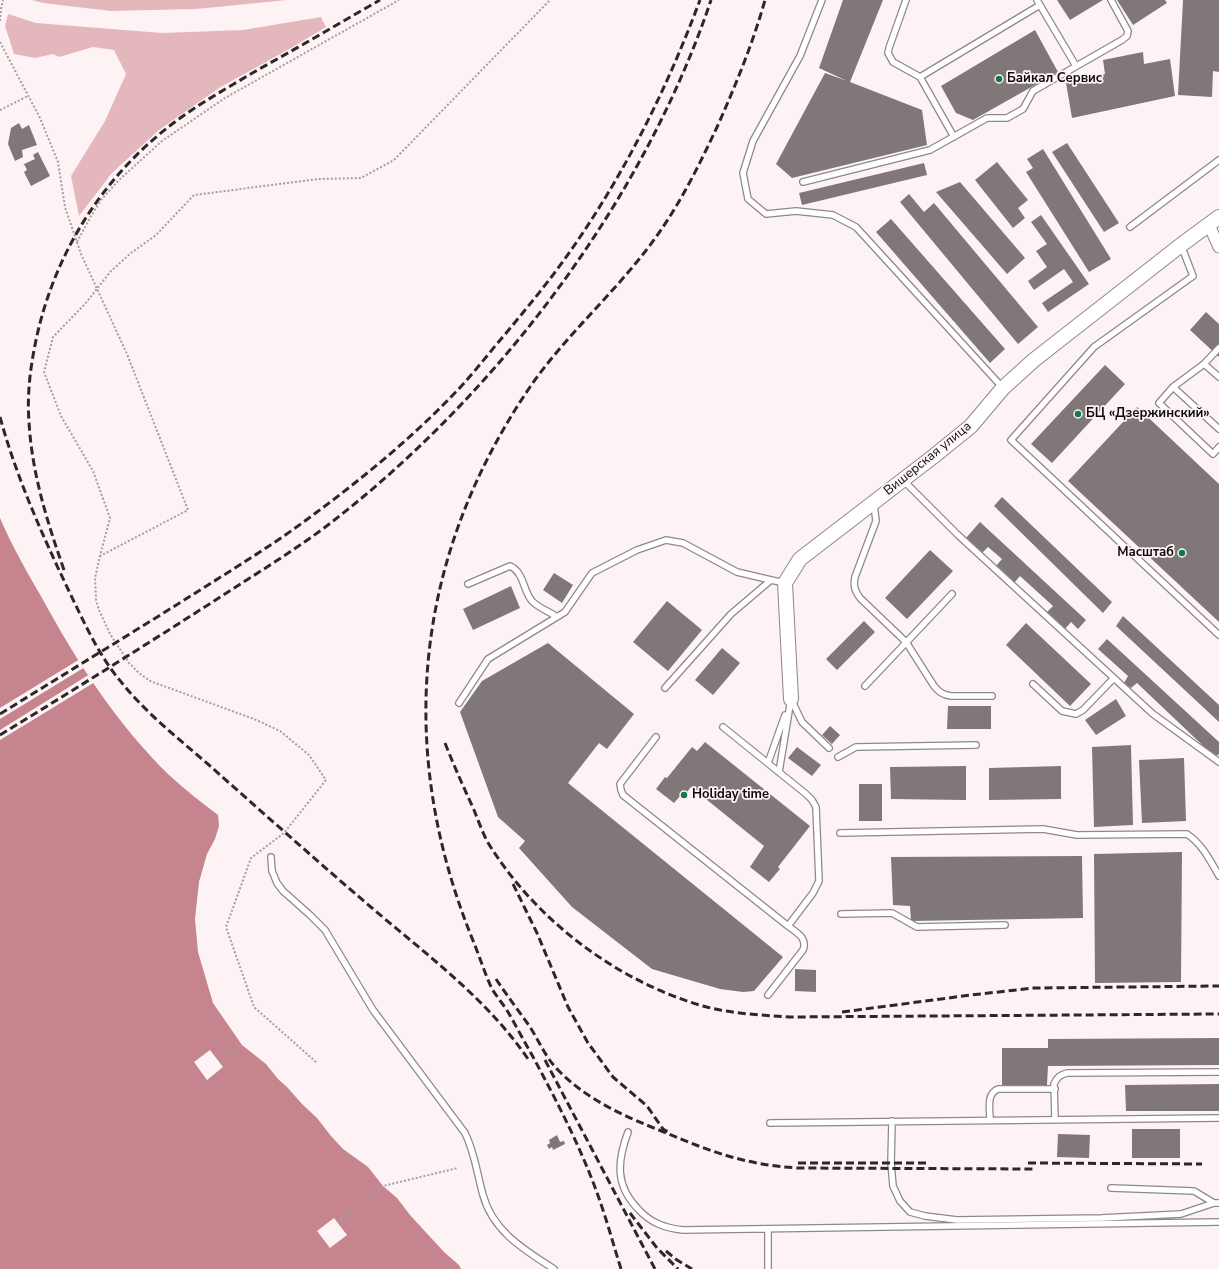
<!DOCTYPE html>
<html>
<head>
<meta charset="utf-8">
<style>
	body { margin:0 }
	canvas { display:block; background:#fdf3f4 }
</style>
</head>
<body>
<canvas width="1219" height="1269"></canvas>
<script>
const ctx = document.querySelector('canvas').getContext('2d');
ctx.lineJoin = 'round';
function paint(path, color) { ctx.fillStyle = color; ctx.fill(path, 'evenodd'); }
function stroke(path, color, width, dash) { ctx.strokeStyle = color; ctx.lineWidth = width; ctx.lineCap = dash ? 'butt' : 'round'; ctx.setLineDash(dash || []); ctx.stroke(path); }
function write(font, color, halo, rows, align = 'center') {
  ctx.font = font + ' "Nunito Sans",sans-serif'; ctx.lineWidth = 3.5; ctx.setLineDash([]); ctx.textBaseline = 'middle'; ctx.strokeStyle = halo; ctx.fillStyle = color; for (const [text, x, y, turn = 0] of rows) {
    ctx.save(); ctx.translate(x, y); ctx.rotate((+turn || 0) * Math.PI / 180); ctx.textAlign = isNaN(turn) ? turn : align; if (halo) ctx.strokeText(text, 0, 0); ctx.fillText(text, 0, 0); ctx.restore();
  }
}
paint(new Path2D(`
	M32 0H287L196 9 111 11 43 3Z
	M8 14 36 23 162 33 243 30 321 17 326 27 291 48 219 88 159 130 112 173 79 216 71 176 105 121 126 74 114 50 93 47 59 57 53 54 35 58 14 54 5 26Z`), '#e4b7bc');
paint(new Path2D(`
	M0 518C12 546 27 572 42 598 77 662 116 723 169 775 184 789 201 802 218 815L219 826 215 839 207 854 199 882 195 919 198 952 213 1003 242 1045 266 1064 278 1079 287 1087 302 1104 317 1118 331 1136 343 1149 368 1167 383 1186 397 1198 410 1215 444 1252 459 1265 461 1269H0Z`), '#c6858e');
paint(new Path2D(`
	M80 659 85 667 0 719V708Z
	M90 674 95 682 0 740V730Z
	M210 1050 223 1067 207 1080 194 1062Z
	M334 1218 347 1235 330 1248 317 1231Z`), '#fdf3f4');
paint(new Path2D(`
	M843 0H883L850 82 922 110 927 145 792 178 776 164 825 73 847 81 819 68Z
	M1057 0H1103L1070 20Z
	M1117 0H1165L1167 3 1133 25Z
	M1183 0H1219V72L1213 71 1212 97 1178 95Z
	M1035 30 1058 72 973 120 956 113 941 86Z
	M1143 52 1144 64 1170 59 1175 96 1072 118 1066 83 1105 74 1103 60Z
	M19 123 22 129 29 125 37 145 22 150 23 157 15 161 8 144 11 128Z
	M1067 143 1119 223 1104 232 1052 152Z
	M1043 149 1111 259 1089 272 1026 172 1033 168 1027 159Z
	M38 152 50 176 31 186 24 172 27 170 24 164 35 159 33 155Z
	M997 162 1028 200 1018 208 1025 218 1013 228 975 180Z
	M924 163 927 175 802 205 799 193Z
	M960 182 1025 258 1007 274 936 192Z
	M909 194 924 212 934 203 1038 327 1018 344 900 202Z
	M1041 215 1089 284 1048 312 1042 303 1073 282 1064 269 1034 290 1028 281 1047 267 1036 251 1047 244 1031 222Z
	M891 219 1005 349 990 363 876 232Z
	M1206 312 1219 324V357L1190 330Z
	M1105 365 1125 384 1052 463 1031 444Z
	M1137 407 1219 484V622L1068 481Z
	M1002 497 1112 602 1103 613 994 506Z
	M980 522 1086 620 1078 629 1071 622 1065 629 1047 612 1053 606 1020 576 1014 583 996 566 1002 559 988 547 982 553 966 538Z
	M930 550 953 571 907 619 885 598Z
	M554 573 573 585 562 603 543 590Z
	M511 586 520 608 473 630 463 609Z
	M667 601 702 630 668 671 633 642Z
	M1123 616 1219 705V722L1116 626Z
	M864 621 875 632 837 670 826 659Z
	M1026 623 1091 684 1070 706 1006 645Z
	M1107 639 1219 742V754L1215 757 1137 683 1131 688 1124 683 1128 676 1098 649Z
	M548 643 634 714 607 749 599 743 568 783 783 957 754 991 743 992 720 989 652 969 572 907 519 848 525 841 498 817 460 712 482 681Z
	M722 648 740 663 713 695 695 680Z
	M1116 699 1126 716 1096 735 1085 720Z
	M948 706H991V729H947Z
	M830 726 840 735 832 744 822 735Z
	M705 742 810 826 778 867 780 869 769 882 750 867 764 846 691 787 683 797 681 795 674 803 656 789 665 777 667 778 692 747 697 751Z
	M1131 745 1133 825 1094 827 1092 747Z
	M797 747 821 765 812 776 788 758Z
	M1184 758 1186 821 1142 823 1139 760Z
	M966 766V800L891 799 890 767Z
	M1061 766V799L989 800V768Z
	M859 784H882V821H859Z
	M1182 852 1181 982 1095 983 1094 854Z
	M1082 856 1083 918 911 921 910 906 893 905 891 857Z
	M795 969 816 970V992L795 991Z
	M1219 1038V1065L1048 1066 1047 1085H1002V1048H1048V1039Z
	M1219 1084V1111H1126L1125 1085Z
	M1132 1129H1180V1158H1132Z
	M1058 1134 1090 1135 1089 1158 1057 1157Z
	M557 1135 560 1142 564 1141 565 1144 553 1150 552 1147 549 1149 547 1145 550 1143 549 1140Z`), '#807778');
const service = new Path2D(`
	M822 0 800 56 753 141 743 173 748 199 766 214 796 211 833 215 856 227 1003 388
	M906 0 889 48 888 53 893 62 920 77 954 137
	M1037 0 1076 66
	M920 77 1040 5
	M803 182 930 150 987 118H1007L1023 109 1033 91 1122 40 1127 36 1128 31 1111 0
	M1130 227 1219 160
	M1181 245 1193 276 1094 347 1011 440 1219 635
	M1219 348 1204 364 1173 387 1159 403 1213 454 1219 447
	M1204 364 1219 377
	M1173 387 1219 429
	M903 480 958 535 1153 714 1219 762
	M874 504 876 521 855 577C853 586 855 591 860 598L906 642 934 686C939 692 943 695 951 696H992
	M468 584 510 566C524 572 523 591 532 601 537 607 550 612 557 617
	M1033 684 1062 711 1076 714 1083 710 1114 678
	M865 686 952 594
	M665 688 731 614 771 580 785 583
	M791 699 802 722 829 748
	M459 703 488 659 565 612 592 573 637 550 666 540 683 543 737 572 771 580
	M656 737 620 784 621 790 623 795 788 926 813 893 819 881 816 807 812 800 806 794 723 727
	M838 757 856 747 976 745
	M768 763 785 715
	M779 772 791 699
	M840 833 1043 829 1077 835 1187 834C1202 844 1210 860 1219 876
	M271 857 272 871 277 883 283 891 310 915 325 930 373 1010 465 1133C475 1153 477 1174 483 1195 493 1232 525 1250 554 1269
	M841 914 892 913 917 927 1005 925
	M768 995 803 950C808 938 796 932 788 926
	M1055 1119 1054 1084C1057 1077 1060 1075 1067 1073L1219 1072
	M990 1120C990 1109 986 1094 998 1089H1055
	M892 1121 891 1163 893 1186 900 1201 910 1212 925 1216 957 1220 1101 1218 1181 1214 1214 1203H1219
	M770 1123 1219 1118
	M628 1132C617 1162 615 1186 639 1210 651 1223 665 1228 683 1230L1219 1222
	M1111 1188 1194 1191 1214 1203
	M768 1269V1229`);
const minor = new Path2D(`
	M1209 225 1219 247`);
const tertiary = new Path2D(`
	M791 699 785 583 800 559 934 456 971 426 1003 388 1034 360 1181 245 1219 217`);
stroke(service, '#908788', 8);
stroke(minor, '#908788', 13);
stroke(tertiary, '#908788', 16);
stroke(new Path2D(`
	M0 21 1 9 3 0
	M0 42 40 118 58 162 65 207 81 254 127 354 188 510 100 556
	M0 110 28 96
	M77 242 91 216 101 200 119 180 162 141 225 98 399 0
	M316 1062 254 1007 226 927 251 858 284 833 326 780 309 755 280 731 254 719 150 681 139 673 129 663 110 634 99 610 96 600 95 578 100 556 110 518 93 471 61 416 44 372 53 337 85 304 111 271 131 253 156 235 194 195 318 179 361 178 394 160 550 0
	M220 1063 242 1045
	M337 1222 383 1186 458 1168`), '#a59e9f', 2, [2, 2]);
stroke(service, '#fff', 5.5);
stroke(minor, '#fff', 11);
stroke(tertiary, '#fff', 14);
stroke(new Path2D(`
	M0 417C16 476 41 532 67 587 83 620 98 655 122 683 147 714 179 739 209 765 263 813 317 861 372 908 427 955 487 999 528 1059
	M64 570C47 521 32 474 29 422 27 396 30 370 35 345 52 259 98 183 167 128 196 105 229 87 261 68 301 46 340 23 380 0
	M0 714C66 673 132 633 197 592 238 566 279 541 317 512 364 477 409 440 450 398 470 378 488 354 507 332 531 303 555 274 576 243 628 167 668 86 700 0
	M0 735C72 691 144 646 214 601 251 577 289 554 324 528 494 399 643 203 711 0
	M445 743C454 766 464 788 474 810 478 820 482 831 487 841 534 919 616 981 703 1006 731 1014 761 1015 790 1017L1219 1014
	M513 884 537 933 568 1007 588 1043 613 1077 647 1106 663 1129 668 1132
	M496 979C506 994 517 1009 528 1024 539 1040 545 1058 560 1072 589 1101 626 1117 664 1132 711 1152 747 1165 798 1168L1036 1169
	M842 1012 971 995 1034 988 1219 986
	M545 1060 655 1269
	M798 1163H930
	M1028 1163 1202 1164
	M630 1213 657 1248 678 1269
	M666 1251 677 1260 692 1269
	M621 1269C612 1240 604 1210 593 1182 576 1138 554 1096 532 1055 524 1041 516 1026 508 1012 503 1004 497 997 492 989 485 974 480 958 474 943 395 751 413 559 530 387 563 339 608 299 644 253 675 214 697 170 718 125 736 84 753 43 765 0`), '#2c2829', 3, [8, 4]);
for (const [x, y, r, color] of [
	[999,79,4,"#137850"],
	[1078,414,4,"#137850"],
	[1182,553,4,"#137850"],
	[684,795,4,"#137850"]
]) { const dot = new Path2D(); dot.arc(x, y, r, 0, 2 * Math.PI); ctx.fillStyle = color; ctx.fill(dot); stroke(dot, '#fdf3f4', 1.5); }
write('bold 13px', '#0d0a0b', '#fdf3f4', [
	["Байкал Сервис",1007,79],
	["БЦ «Дзержинский»",1086,414],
	["Масштаб",1174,553,"right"],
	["Holiday time",692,795]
], 'left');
write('13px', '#0d0a0b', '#fdf3f4', [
	["Вишерская улица",928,459,-39]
]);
</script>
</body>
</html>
